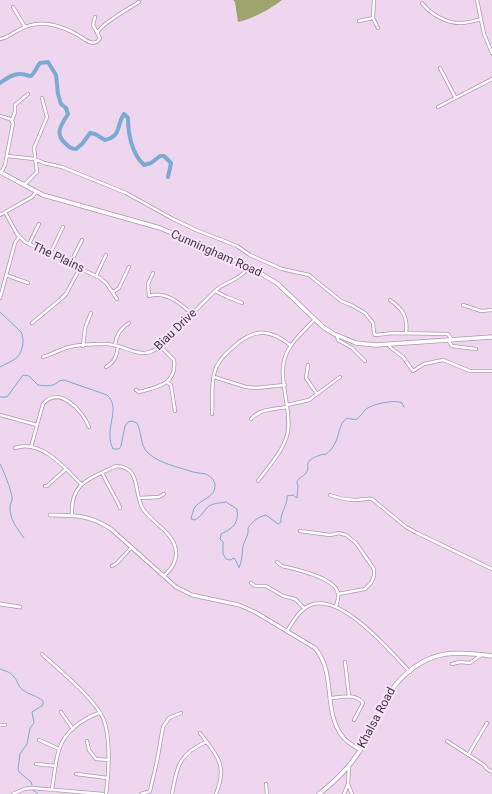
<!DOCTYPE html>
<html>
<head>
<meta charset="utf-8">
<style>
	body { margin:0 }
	canvas { display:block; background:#edd6ee }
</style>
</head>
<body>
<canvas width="492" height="794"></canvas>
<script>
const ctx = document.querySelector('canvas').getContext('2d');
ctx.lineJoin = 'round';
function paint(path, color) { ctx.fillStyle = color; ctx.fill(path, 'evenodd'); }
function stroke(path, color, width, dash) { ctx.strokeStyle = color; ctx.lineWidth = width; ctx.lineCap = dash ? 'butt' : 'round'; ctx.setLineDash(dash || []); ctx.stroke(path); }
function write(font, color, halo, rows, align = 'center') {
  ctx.font = font + ' Roboto,sans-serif'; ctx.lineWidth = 4; ctx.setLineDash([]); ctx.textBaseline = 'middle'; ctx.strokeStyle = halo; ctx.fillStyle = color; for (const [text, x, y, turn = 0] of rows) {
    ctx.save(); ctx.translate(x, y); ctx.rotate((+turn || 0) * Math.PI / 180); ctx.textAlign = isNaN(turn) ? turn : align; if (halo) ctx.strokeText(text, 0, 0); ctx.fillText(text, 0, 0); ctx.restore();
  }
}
paint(new Path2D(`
	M233 0H282C270 9 253 19 238 22L235 2Z`), '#9ea46d');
stroke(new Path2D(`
	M0 312 21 332C25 339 23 354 15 359 11 362 5 364 0 367
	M0 397H7L23 375 29 376 38 385C46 386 54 387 59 381L64 380 107 395C122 408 103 429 113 449H119L121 446 125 426 128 422 132 421 137 423C142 433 140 446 148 453 160 464 179 467 193 472 197 473 202 473 206 474 210 476 215 480 215 485 216 497 201 499 195 507 193 510 192 515 191 519L195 520C203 515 204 510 209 506 214 503 221 503 226 502L237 509C239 524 233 528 221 534L220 539 223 542V554L226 559 230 560 234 558 236 561 239 568C242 561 242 554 243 546 245 539 249 535 248 528 253 521 258 517 266 515L278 524 281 522C280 512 288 505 287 496L293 495 297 498 298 486 297 482C299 477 303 477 306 473 309 469 307 466 308 463 310 458 318 456 323 454L325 455C329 452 333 448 335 443 340 435 338 424 347 418 350 419 354 420 357 419 360 417 363 412 366 409 373 404 395 399 402 403L404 407
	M0 464C4 471 11 490 12 497 13 501 10 503 10 507 9 518 18 530 24 538
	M0 669C5 671 11 672 14 677 18 681 18 687 23 690 29 695 36 695 43 701V705L32 712 34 723 30 728 27 744 20 754 18 769 19 772 31 782 32 785
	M33 790 38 794`), '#7daad2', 1);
stroke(new Path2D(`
	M0 83C6 79 13 73 21 74 25 74 27 76 31 76 36 72 36 67 40 63L48 62 56 75 58 94 61 104 66 108 68 114C62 124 54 133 65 143 69 147 71 149 76 149L82 144 90 133 95 134 105 140C122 136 116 125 124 114L128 118C128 134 132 154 144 165L151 163 160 156H164L171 163 168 177`), '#7daad2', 4);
const minor = new Path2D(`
	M374 0 373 18 378 28
	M477 0 484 34 492 53
	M422 3C430 14 448 24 461 23 468 23 474 21 481 19
	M13 7 25 27
	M359 21 373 18
	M98 32C102 23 130 8 139 2
	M0 39C7 38 11 34 17 31 28 24 40 22 53 25 61 27 69 30 76 34 84 38 94 49 100 38L93 25 95 17
	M440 68 455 97
	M438 107 492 79
	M0 116 10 119 13 123 5 165 1 173
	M12 120 15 112V105L28 94
	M7 156 35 159 44 163 62 167 126 193 173 219 196 230 237 246 250 255 282 269 309 275 341 301 351 305 365 313 373 323 374 333 375 335 394 333 448 334 452 340
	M24 185 37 172 34 148 47 117 42 98
	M5 212 17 234 25 242 100 278 106 283 117 299
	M0 215 32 197 36 192
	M29 244 39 224
	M50 254 63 227
	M70 264 82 240
	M153 273 148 284 149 296C166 291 180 303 192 314
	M6 275 28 283
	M96 276 106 255
	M215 291 227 297 242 303
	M113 292 119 288 129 267
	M0 298 15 243 19 237
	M390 300C403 309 408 317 406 333
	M463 305 481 311 492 310
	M32 323 61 299 66 294 80 268
	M337 336 338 340 352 348 365 361
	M448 340 452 346 476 349
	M388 344 391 348 403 357 413 371 424 364 443 360 470 371H492
	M115 345C116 335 121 328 129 323
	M83 346 85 328 91 313
	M43 357C51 354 60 350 69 347 80 344 94 344 105 344 127 344 141 363 160 346L216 290C227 281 241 280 249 266
	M308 365 306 378 317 394
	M106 367C115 362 117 355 118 346
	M214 377 246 387 256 388 285 385
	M167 382 171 385 175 411
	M136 390 139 392C158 387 177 384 174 360L160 346
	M287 405 309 400 340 377
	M212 414C213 401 211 387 214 374 216 364 224 355 231 349 252 329 268 327 290 345
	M0 415 37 425
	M251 419C259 409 275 409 287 407
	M31 447 43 404C59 385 82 410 89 427
	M15 448C41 439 65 468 81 484
	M102 473 119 505 120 508
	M258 481C269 466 285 449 288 431 292 403 273 372 290 347 296 337 307 328 315 319
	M45 486H47L66 469
	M330 495C338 498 347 500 356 500 362 500 367 498 372 499L406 527 417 533 492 569
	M139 498 159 497 164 494
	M72 515C70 482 91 478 116 466 142 467 133 493 143 509 152 523 175 533 176 552 177 562 171 569 164 576
	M300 531 330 535 339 533 346 535 356 543 374 569V576L371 583 365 589 338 594
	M277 562 282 566C295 569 337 578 338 594 339 598 337 603 336 606
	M112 566 117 563 131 548
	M251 583 255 586H266L283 596 295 599 304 608
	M287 631C292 623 297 614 304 609 334 583 391 652 410 672
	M42 654C59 670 93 697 103 718 111 736 109 774 106 794
	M345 662 349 696
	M452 664 460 662 470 663 481 655
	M331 698C341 697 356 693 363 703L354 720
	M61 712 73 729
	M0 725H5
	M200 733C217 756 228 764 216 794
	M39 740 59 749
	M87 741 89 750 96 759 109 760
	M447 741 484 765 487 769 492 772
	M468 755 487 723
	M36 764 56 766
	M349 765 348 784 352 794
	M76 774 108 778
	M266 784 267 794
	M52 790C54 777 55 762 59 750 64 732 82 719 99 713
	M13 794 24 789 32 788 103 794
	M141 794 150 791 157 761 163 727 169 718 181 713
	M172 794C177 766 179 754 206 742
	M344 794 348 784`);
const tertiary = new Path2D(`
	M50 515C74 515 90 515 111 529L176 587 192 595 239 605 255 612 315 648C337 674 322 711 343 737 347 743 355 746 360 750
	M0 604 20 607`);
const secondary = new Path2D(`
	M0 172 43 195 160 228 249 266 278 284 323 327 334 334 356 343 376 345 492 337
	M319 794C333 783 347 770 357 755 364 745 370 734 375 723 380 713 384 702 390 693 401 674 424 657 446 654 462 652 477 654 492 656`);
stroke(minor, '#ae98af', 4);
stroke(tertiary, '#ae98af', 4.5);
stroke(secondary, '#ae98af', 5);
stroke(minor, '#fff', 2.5);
stroke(tertiary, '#fff', 3);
stroke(secondary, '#fff', 3.5);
write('12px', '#423943', '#fae3fc', [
	["Cunningham Road",216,254,24],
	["The Plains",58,258,25],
	["Biau Drive",176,330,-44],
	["Khalsa Road",377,718,-62]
]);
</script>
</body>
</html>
